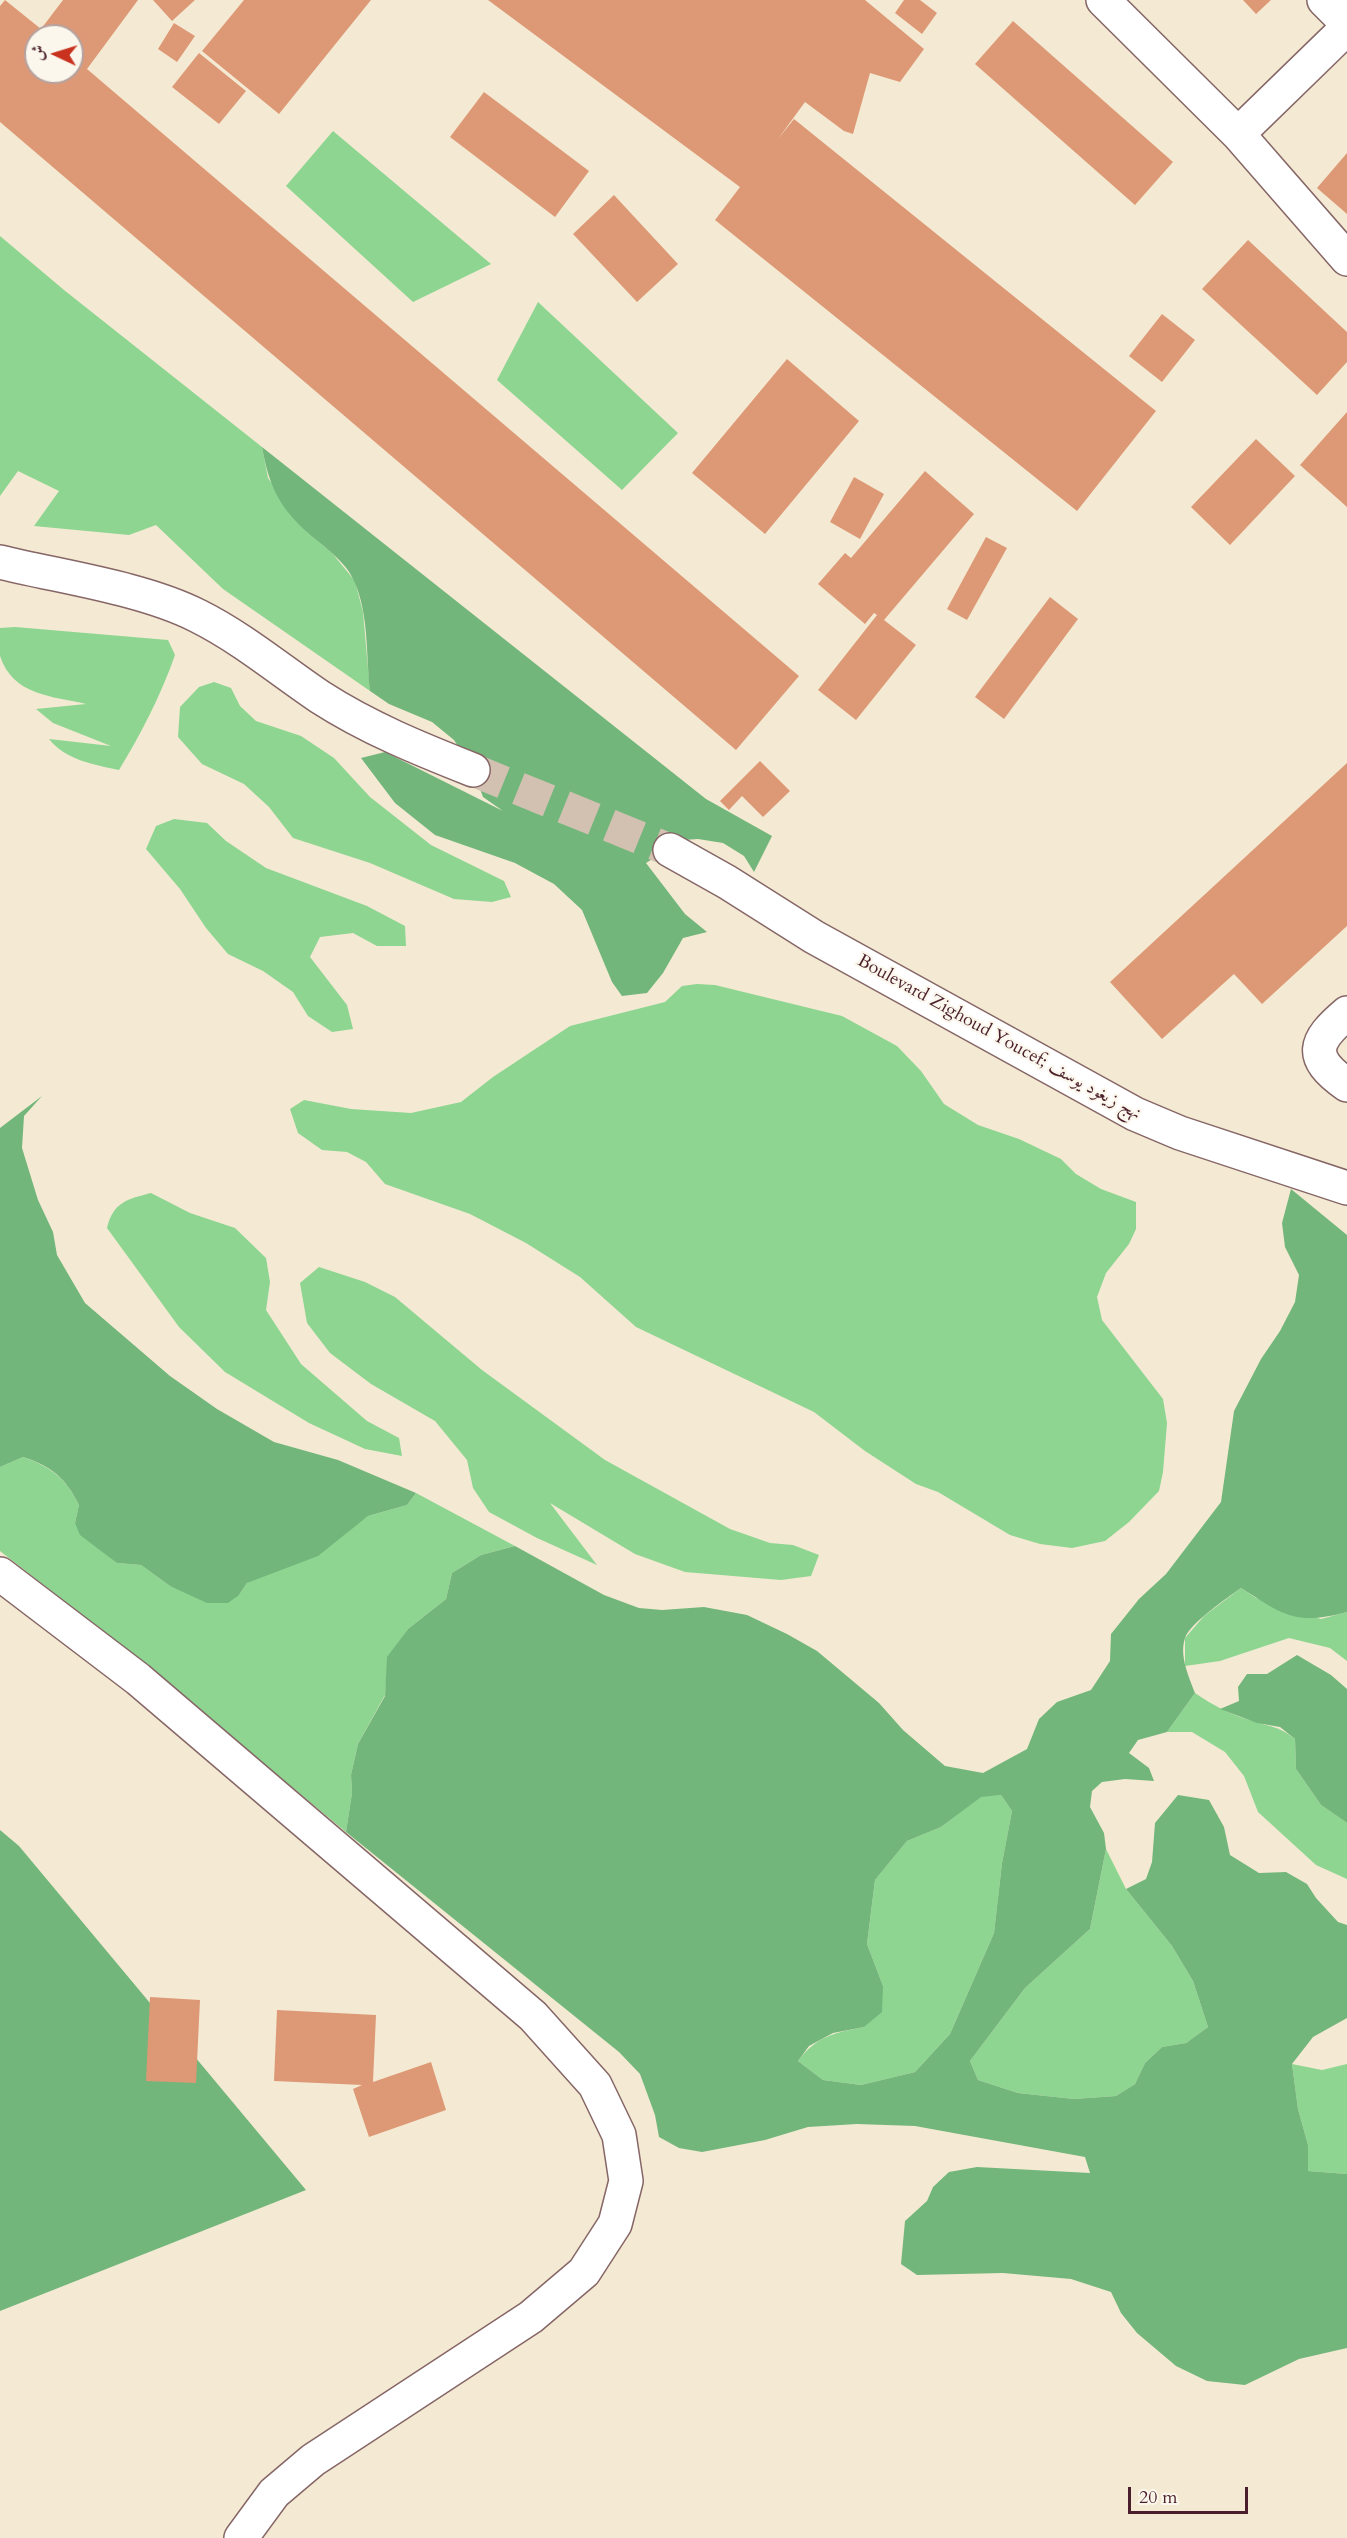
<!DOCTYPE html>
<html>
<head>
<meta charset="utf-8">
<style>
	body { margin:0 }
	#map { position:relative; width:1347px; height:2538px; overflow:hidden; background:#f4ead3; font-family:Cardo,Amiri,serif }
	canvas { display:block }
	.north { position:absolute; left:24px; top:24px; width:60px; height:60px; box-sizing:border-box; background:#fbf7ec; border:2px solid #b4a19f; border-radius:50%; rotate:274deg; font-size:16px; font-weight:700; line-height:24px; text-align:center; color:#4a1f2b }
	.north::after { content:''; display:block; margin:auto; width:21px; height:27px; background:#c8321e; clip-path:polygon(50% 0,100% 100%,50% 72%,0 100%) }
	.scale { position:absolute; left:1128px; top:2487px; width:120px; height:27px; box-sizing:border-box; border:3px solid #4a1f2b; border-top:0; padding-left:8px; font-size:18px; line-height:21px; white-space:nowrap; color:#4a1f2b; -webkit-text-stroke:4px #fbf7ec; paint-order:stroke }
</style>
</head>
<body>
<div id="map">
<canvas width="1347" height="2538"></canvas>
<div class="north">ش</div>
<div class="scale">20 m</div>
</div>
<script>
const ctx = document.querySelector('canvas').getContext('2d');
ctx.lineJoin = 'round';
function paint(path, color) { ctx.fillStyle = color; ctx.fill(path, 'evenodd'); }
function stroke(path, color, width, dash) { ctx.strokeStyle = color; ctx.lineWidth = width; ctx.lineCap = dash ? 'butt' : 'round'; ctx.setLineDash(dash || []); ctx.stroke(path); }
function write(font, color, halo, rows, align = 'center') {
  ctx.font = font + ' Cardo,Amiri,serif'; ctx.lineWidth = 4.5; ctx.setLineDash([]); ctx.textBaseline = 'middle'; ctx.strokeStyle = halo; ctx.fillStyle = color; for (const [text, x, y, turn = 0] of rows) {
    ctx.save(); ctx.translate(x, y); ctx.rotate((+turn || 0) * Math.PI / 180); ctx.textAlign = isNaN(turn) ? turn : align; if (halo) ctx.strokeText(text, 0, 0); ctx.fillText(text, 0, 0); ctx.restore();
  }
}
paint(new Path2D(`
	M333 131 491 264 413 302 286 186Z
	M0 236 64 290 262 447 268 478 307 532 332 553 355 581 363 612 370 691 223 589 156 525 129 535 34 526 59 491 18 471 0 496Z
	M538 302 678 433 622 490 497 380Z
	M15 627 168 640 175 655C161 695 141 734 119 770 94 765 64 759 49 739L111 746 53 723 36 709 86 704C53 696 13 696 0 656 0 648 0 637 0 628Z
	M214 682 231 688 240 706 256 721 301 736 334 758 370 797 431 845 504 881 511 897 492 902 454 899 370 863 293 838 269 807 244 784 202 764 178 737 180 707 199 687Z
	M174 819 207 823 226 841 266 868 367 906 405 926 406 946H377L353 933 320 937 310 957 347 1005 353 1029 332 1032 308 1016 293 992 263 971 228 954 206 928 180 889 146 849 156 826Z
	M697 984 715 985 842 1016 897 1046 921 1071 944 1104 978 1125 1019 1139 1061 1159 1076 1174 1101 1189 1136 1202V1229L1129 1244 1106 1273 1097 1297 1102 1320 1163 1399 1167 1423 1163 1472 1159 1491 1129 1522 1105 1541 1072 1548 1040 1544 1010 1535 938 1492 916 1484 865 1451 814 1412 636 1327 580 1277 526 1243 470 1214 385 1184 366 1162 347 1152 322 1150 298 1133 290 1109 304 1100 351 1109 411 1113 461 1102 493 1077 570 1026 665 1002 682 986Z
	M151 1193 190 1213 235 1228 266 1258 270 1282 266 1310 301 1364 367 1421 399 1438 402 1456 365 1449 309 1423 225 1372 179 1327 107 1228C113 1202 128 1199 151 1193Z
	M319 1267 365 1282 395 1297 482 1370 605 1460 730 1529 770 1543 793 1545 819 1555 811 1576 781 1580 685 1572 635 1554 550 1503 597 1565 537 1538 489 1512 473 1488 467 1460 435 1421 371 1384 330 1353 307 1323 300 1283Z
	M23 1457C51 1467 66 1478 79 1505L75 1523 117 1563 141 1565 170 1586 239 1595 247 1583 347 1530 368 1516 407 1505 416 1493 515 1546 481 1555 452 1573 446 1599 408 1629 388 1657 385 1695 358 1744 351 1775 352 1793 346 1832 123 1647 0 1551V1467Z
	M1241 1588 1256 1598 1321 1619 1347 1612V1661L1330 1648 1289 1638 1220 1661 1185 1666V1638L1204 1616Z
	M1195 1693C1214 1706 1233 1716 1256 1722 1274 1728 1278 1726 1295 1739L1296 1769 1321 1805 1347 1823V1879L1316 1865 1258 1812 1244 1776 1225 1752 1192 1732H1167Z
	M1001 1795 1012 1811 1002 1863 994 1933 950 2034 915 2072 861 2085 823 2080 798 2061C817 2036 834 2033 864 2027L883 1986 867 1944 875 1880 907 1841 941 1827 981 1796Z
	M1106 1849 1126 1889 1172 1946 1193 1981 1208 2027 1186 2043 1162 2047 1145 2063 1135 2084 1116 2096 1074 2099 1018 2093 978 2080 970 2061 1025 1988 1090 1929Z
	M1292 2064 1322 2070 1347 2064V2174L1308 2171V2145L1298 2109Z`), '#8dd591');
paint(new Path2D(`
	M262 447 706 799 772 836 754 872 744 856 723 843 698 839 683 840 646 863 685 914 707 932 683 938 663 973 647 993 622 996 612 982 582 910 554 884 515 863 435 835 395 803 361 758 385 752 503 811 483 797 473 770 454 740 432 722 389 704 370 691C366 656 369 616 355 583 347 562 324 547 308 533 278 506 269 485 262 447Z
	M42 1096 24 1116 22 1148 38 1200 53 1232 57 1255 85 1303 170 1376 217 1409 274 1442 338 1460 416 1493 407 1505 368 1516 318 1556 247 1583 239 1595 228 1603H207L170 1586 141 1565 117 1563 80 1535 75 1523 79 1505C66 1478 51 1466 23 1457L0 1467V1128Z
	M1291 1189 1347 1235V1612C1295 1626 1284 1615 1241 1588 1227 1598 1190 1623 1185 1638 1179 1656 1189 1677 1195 1693L1167 1732 1138 1740 1129 1753 1149 1768 1154 1781 1125 1779 1102 1782 1092 1791 1090 1807 1104 1833 1106 1849 1090 1929 1025 1988 970 2061 978 2080 1018 2093 1074 2099 1116 2096 1135 2084 1145 2063 1162 2047 1186 2043 1208 2027 1193 1981 1172 1946 1126 1889 1146 1879 1152 1862 1155 1823 1178 1795 1209 1800 1224 1827 1230 1855 1259 1873 1286 1872 1307 1884 1316 1898 1338 1922 1347 1925V2018L1313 2037 1292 2064 1298 2109 1308 2145V2171L1347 2174V2348L1299 2359 1245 2385 1207 2381 1176 2366 1137 2333 1121 2313 1111 2292 1071 2279 1003 2273 917 2275 901 2264 905 2221 927 2201 933 2187 949 2172 977 2167 1090 2173 1085 2157 915 2126 857 2124 808 2127 765 2140 702 2152 679 2148 659 2137 655 2115 640 2074 619 2052 346 1832 352 1793 351 1775 358 1744 385 1696 387 1657 408 1629 446 1599 452 1573 481 1555 515 1546 604 1595 639 1608 662 1610 704 1607 747 1615 787 1634 817 1651 879 1703 903 1730 945 1766 983 1773 1027 1749 1039 1719 1057 1702 1091 1690 1110 1661 1111 1634 1139 1599 1166 1574 1221 1502 1234 1411 1261 1359 1280 1331 1295 1302 1299 1275 1285 1247 1282 1223ZM1001 1795 1012 1811 1002 1863 994 1933 950 2034 915 2072 861 2085 823 2080 798 2061 809 2046 833 2033 864 2027 882 2012 883 1986 867 1944 875 1880 907 1841 941 1827 981 1797Z
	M1297 1655 1331 1675 1347 1689V1823L1321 1805 1296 1769 1295 1739 1280 1727 1257 1723 1220 1709 1239 1701 1238 1687 1247 1674H1267Z
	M0 1830 19 1846 306 2190 0 2311Z`), '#72b67b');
paint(new Path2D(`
	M5 0 41 29 63 0H138L87 69 799 676 736 750 0 122V6ZM36 36H72V72H36Z
	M153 0H195L172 21Z
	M244 0H371L279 114 202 51Z
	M488 0H865L924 49 900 82 870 73 853 134 844 131 805 102 778 139 794 119 1156 411 1077 511 715 220 740 187Z
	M904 0H920L937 13 922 34 895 13Z
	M1243 0H1271L1256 14Z
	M1013 21 1173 162 1135 205 975 64Z
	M174 23 195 36 177 62 158 49Z
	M199 53 246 91 219 124 172 87Z
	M484 92 589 171 555 217 450 137Z
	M1347 153V214L1317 188Z
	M614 195 678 264 637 302 573 234Z
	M1248 240 1347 332V362L1317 395 1202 289Z
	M1162 314 1195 340 1162 382 1129 356Z
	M787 359 859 421 765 534 692 473Z
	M1347 412V507L1300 465Z
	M1256 439 1295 476 1230 545 1191 507Z
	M925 471 974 514 884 620 916 645 856 720 818 690 877 615 874 613 865 624 818 584 845 553 851 558Z
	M854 477 884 494 860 539 830 522Z
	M986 537 1007 548 967 620 947 609Z
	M1050 597 1078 619 1004 719 975 697Z
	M760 761 790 791 763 817 742 796 729 810 720 801Z
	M1347 763V926L1262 1004 1234 974 1162 1039 1110 982Z
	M150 1997 200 2000 196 2083 146 2081Z
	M277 2010 376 2015 373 2082 431 2062 446 2110 369 2137 353 2089 362 2085 274 2081Z`), '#dd9976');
stroke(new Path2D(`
	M473 770 670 850`), '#d2c1b1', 33, [33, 16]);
const minor = new Path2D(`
	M1103 0 1238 134 1347 259
	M1324 0 1347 23
	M1238 134 1347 28
	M0 562C61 577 143 588 198 616 242 638 280 670 320 697 368 728 420 749 473 770
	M670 850 727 882 814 937 1135 1114 1180 1133 1347 1188
	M1347 1013C1314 1041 1307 1057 1347 1085`);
const major = new Path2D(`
	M0 1574 138 1679 533 2016 595 2085 619 2135 626 2181 615 2224 584 2272 531 2317 313 2460 274 2493 241 2538`);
stroke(minor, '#866666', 36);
stroke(major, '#866666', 36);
stroke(minor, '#fff', 33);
stroke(major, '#fff', 33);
write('18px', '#4a1f2b', '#fbf7ec', [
	["Boulevard Zighoud Youcef; نهج زيغود يوسف",999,1038,29]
]);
</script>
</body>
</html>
